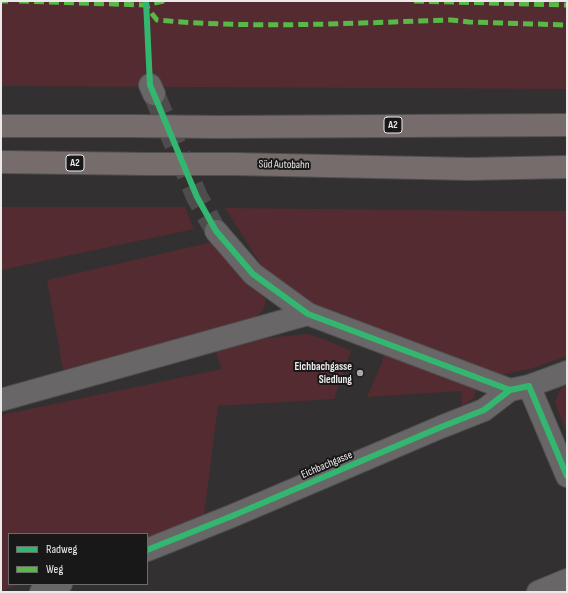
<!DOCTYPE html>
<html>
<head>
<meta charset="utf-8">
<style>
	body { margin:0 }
	#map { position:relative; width:568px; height:593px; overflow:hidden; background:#323030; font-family:"Sofia Sans Condensed",sans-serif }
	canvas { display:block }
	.frame { position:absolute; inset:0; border:2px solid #ece9ea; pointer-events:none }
	.legend { position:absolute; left:8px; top:533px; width:140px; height:52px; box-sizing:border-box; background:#191818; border:1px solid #6d6c6c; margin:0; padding:5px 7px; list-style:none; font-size:12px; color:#ece9ea }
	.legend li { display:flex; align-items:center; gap:8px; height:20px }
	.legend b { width:20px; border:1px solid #6d6c6c }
</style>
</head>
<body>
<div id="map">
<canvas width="568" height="593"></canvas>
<div class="frame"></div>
<ul class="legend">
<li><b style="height:5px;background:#33b770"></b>Radweg</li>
<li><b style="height:5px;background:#58b947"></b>Weg</li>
</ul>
</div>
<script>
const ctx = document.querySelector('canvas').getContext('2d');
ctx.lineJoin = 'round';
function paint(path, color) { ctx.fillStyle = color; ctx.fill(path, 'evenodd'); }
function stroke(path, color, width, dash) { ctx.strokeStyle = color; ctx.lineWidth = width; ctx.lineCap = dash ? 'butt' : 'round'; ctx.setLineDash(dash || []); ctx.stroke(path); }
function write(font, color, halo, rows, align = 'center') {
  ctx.font = font + ' "Sofia Sans Condensed",sans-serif'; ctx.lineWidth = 4; ctx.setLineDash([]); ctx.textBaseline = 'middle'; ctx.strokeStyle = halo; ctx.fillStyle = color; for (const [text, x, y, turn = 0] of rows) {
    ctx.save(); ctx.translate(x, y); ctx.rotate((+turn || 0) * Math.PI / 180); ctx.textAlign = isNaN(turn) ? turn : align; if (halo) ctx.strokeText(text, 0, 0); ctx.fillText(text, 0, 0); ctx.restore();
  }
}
paint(new Path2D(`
	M1 1H567V89L1 86Z
	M1 207H185L194 229 1 270Z
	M225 208 509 211H567V356L533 368 500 375 301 300 265 271Z
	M212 242 265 296C267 312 258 315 246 323L63 370 47 280Z
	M307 334 321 338 351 351 334 399 218 406 204 515 147 537V534H9V584H21L1 591V415L222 369 216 355 218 348 257 339Z
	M384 351 476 388 474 398 462 406 461 391 367 397 382 362Z
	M567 385V434L555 402 561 388Z`), '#542b30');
stroke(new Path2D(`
	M154 94 197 197 216 231`), '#4e4c4c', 22, [22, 11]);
const minor = new Path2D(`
	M150 85 154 94
	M216 231 253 274 308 314 510 390 529 386 567 372
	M529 386 567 476
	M1 400 308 314
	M147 550 232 516 441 427 484 410 510 390
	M41 592 61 584
	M538 592 567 580`);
const highway = new Path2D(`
	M1 126H133
	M219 127 567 125
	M1 162 148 164
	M234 164 470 169 567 167`);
stroke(minor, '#504f4f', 24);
stroke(highway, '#504f4f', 24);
stroke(minor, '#686666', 22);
stroke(highway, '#766c6c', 22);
const highwayBridge = new Path2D(`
	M133 126 219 127
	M148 164H234`);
stroke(highwayBridge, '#504f4f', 24, []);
stroke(highwayBridge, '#766c6c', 22);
stroke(new Path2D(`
	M1 1H8
	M19 1 145 5
	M164 1 145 5 157 20C254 29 353 23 451 20L469 22 567 25
	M414 1 567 5`), '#58b947', 5, [10, 5]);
stroke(new Path2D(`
	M146 1 150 85 197 197 216 231 253 274 308 314 510 390 529 386 567 476
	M147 550 232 516 441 427 484 410 510 390`), '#33b770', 6);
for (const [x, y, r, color] of [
	[360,373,4,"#aba8a9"]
]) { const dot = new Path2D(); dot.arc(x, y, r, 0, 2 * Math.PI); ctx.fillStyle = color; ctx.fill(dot); stroke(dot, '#191818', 1.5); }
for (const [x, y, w] of [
	[393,125,18],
	[75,163,18]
]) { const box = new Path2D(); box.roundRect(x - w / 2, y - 8, w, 16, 3); ctx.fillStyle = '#191818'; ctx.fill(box); stroke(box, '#ece9ea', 1); }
write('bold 10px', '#ece9ea', null, [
	["A2",393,125],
	["A2",75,163]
]);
write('11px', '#ece9ea', '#191818', [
	["Süd Autobahn",284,165,1],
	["Eichbachgasse",327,465,-23]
]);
write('bold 11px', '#ece9ea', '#191818', [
	["Eichbachgasse",352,367],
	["Siedlung",352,380]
], 'right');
</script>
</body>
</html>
